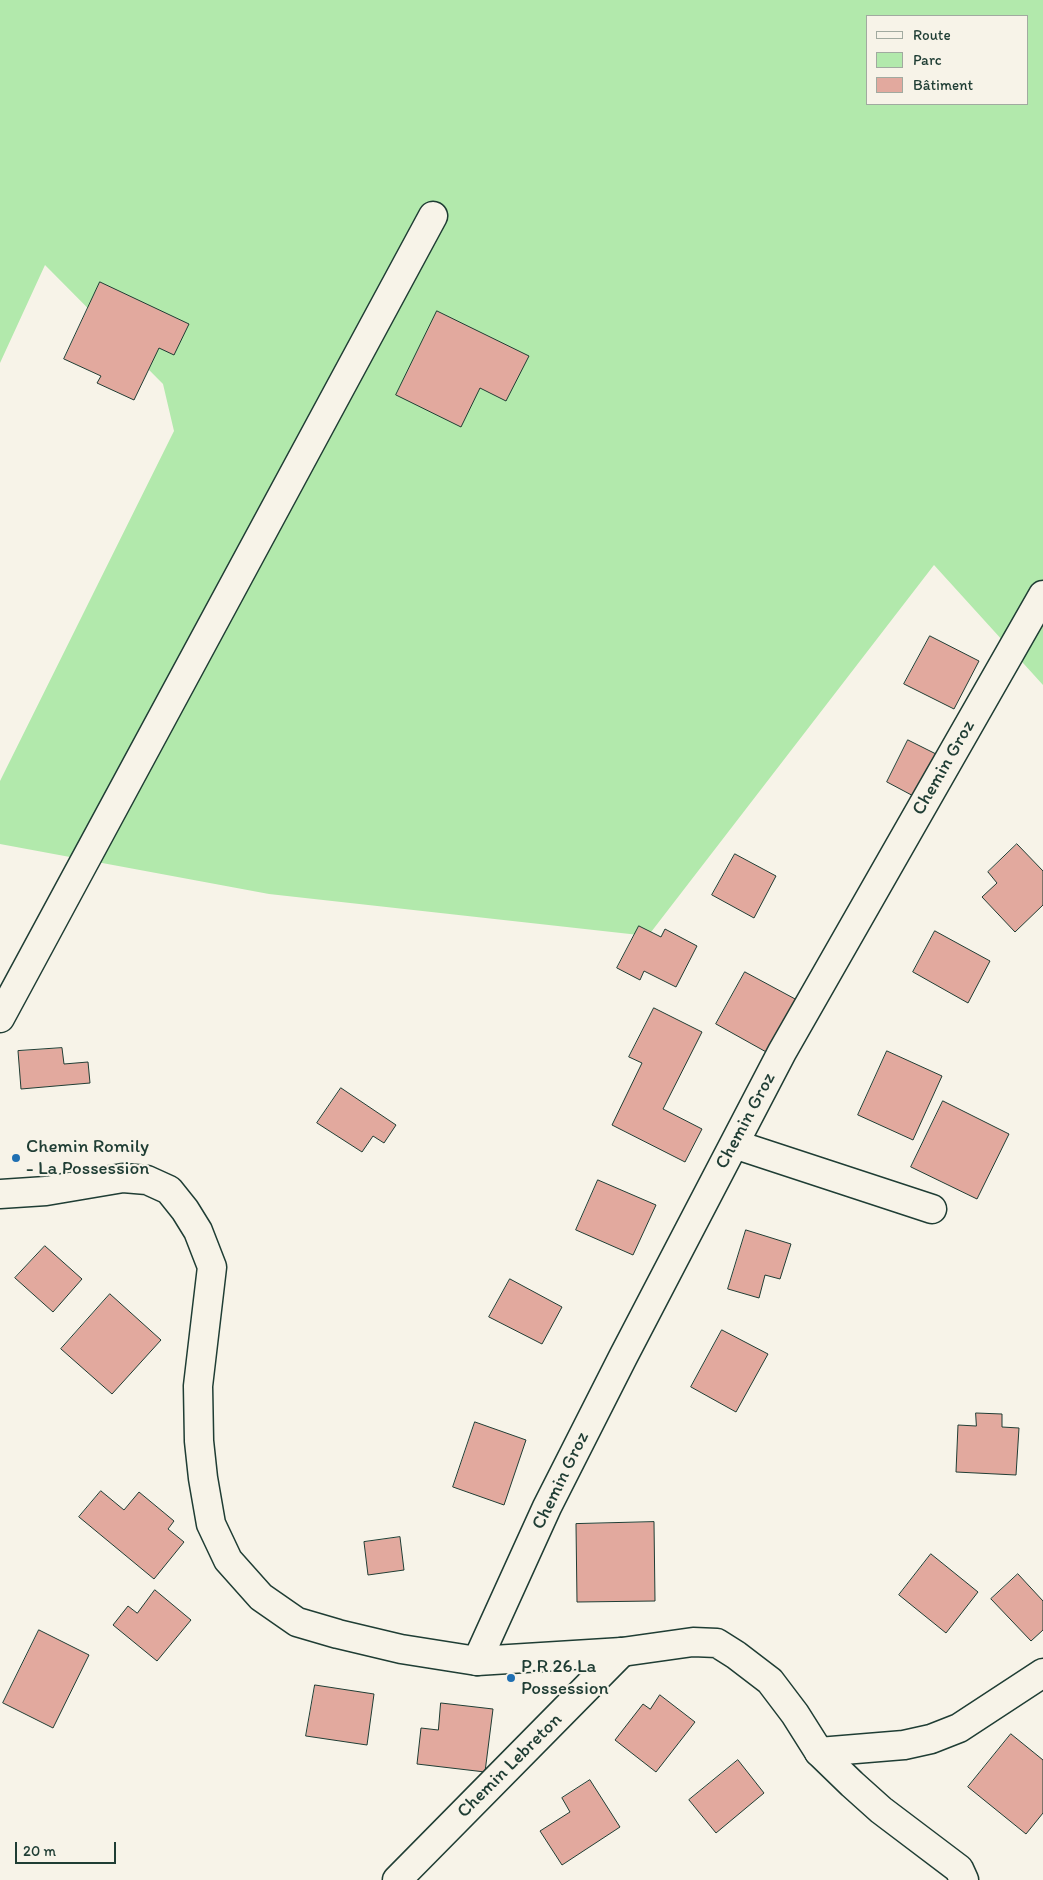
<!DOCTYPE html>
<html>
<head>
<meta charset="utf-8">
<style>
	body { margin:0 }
	#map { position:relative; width:1043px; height:1880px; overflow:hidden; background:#f7f3e8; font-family:Itim,sans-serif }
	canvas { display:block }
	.legend { position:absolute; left:866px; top:15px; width:162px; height:90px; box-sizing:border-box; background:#f7f3e8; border:1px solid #a1aaa0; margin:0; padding:6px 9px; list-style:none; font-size:15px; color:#1f3d34 }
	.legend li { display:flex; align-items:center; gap:10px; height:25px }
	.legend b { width:25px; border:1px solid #a1aaa0 }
	.scale { position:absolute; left:15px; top:1842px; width:101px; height:22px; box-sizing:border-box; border:2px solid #1f3d34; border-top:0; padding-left:6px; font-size:15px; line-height:18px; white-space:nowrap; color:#1f3d34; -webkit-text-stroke:4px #f7f3e8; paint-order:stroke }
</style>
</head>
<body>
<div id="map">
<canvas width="1043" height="1880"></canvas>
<ul class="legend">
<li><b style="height:6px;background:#f7f3e8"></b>Route</li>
<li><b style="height:14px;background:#b2e9ac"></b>Parc</li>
<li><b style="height:14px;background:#e2a99e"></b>Bâtiment</li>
</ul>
<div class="scale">20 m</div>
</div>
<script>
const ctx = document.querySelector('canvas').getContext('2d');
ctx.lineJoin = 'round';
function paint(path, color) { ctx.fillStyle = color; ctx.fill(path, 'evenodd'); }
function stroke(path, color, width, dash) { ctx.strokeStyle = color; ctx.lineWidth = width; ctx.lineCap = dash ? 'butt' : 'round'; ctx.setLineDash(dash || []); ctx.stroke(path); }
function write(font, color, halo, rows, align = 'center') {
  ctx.font = font + ' Itim,sans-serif'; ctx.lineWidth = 4.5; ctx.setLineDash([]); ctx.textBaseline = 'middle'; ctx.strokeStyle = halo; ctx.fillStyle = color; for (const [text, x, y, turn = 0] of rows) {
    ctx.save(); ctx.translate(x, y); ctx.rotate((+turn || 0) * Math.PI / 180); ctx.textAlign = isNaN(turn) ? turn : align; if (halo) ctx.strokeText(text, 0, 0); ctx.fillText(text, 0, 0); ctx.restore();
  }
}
paint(new Path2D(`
	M0 0H1043V685L934 565 648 936 269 894 0 844V781L174 431 163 384 45 265 0 363ZM867 16H1027V104H867Z`), '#b2e9ac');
const building = new Path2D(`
	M100 282 189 324 174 355 159 348 134 400 97 383 101 376 64 359Z
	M437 311 529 356 506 401 480 388 461 427 396 395Z
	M930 636 979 661 954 709 904 684Z
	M908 740 940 756 919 799 887 782Z
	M1017 844 1043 871V905L1015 932 982 897 997 883 988 872Z
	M735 854 776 876 754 918 712 895Z
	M639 926 661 937 665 929 697 946 676 987 644 971 640 980 617 968Z
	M935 931 990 961 968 1003 913 972Z
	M745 972 797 1000 768 1053 716 1024Z
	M654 1008 702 1032 663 1109 702 1129 685 1162 612 1125 642 1063 629 1057Z
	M62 1048 64 1064 88 1062 90 1083 21 1089 18 1051Z
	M887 1051 942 1076 913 1140 858 1115Z
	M341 1088 396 1125 384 1143 373 1136 362 1152 317 1123Z
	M943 1101 1009 1134 977 1199 911 1167Z
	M598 1180 656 1205 633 1255 576 1230Z
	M746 1230 791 1244 780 1279 765 1275 759 1298 728 1289Z
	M45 1246 82 1279 53 1312 15 1278Z
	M510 1279 562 1307 542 1344 489 1317Z
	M110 1294 161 1340 112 1394 61 1349Z
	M722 1330 768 1354 736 1412 691 1387Z
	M976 1413 1002 1414V1427L1019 1428 1016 1475 956 1472 958 1425 976 1426Z
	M475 1422 526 1440 504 1505 453 1487Z
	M101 1491 124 1510 139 1492 174 1521 168 1529 184 1542 154 1579 79 1517Z
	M654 1522 655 1601 577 1602 576 1524Z
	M400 1537 404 1570 368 1575 364 1542Z
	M931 1554 978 1592 946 1633 899 1595Z
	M1018 1574 1043 1601V1630L1031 1641 991 1599Z
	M155 1590 191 1620 157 1661 113 1625 128 1606 137 1613Z
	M39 1630 89 1655 53 1728 3 1703Z
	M315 1685 374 1694 367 1745 306 1736Z
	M660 1695 695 1722 656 1772 615 1740 643 1704 650 1709Z
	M441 1703 493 1709 485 1772 417 1764 421 1728 438 1730Z
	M1011 1734 1043 1760V1813L1026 1834 968 1787Z
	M738 1760 764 1793 716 1833 689 1800Z
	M590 1780 620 1827 562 1865 540 1831 570 1812 562 1798Z`);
paint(building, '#e2a99e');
stroke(building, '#1f3d34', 1);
const street = new Path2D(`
	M0 1018 433 216
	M734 1144 932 1209
	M477 1661 547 1507 623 1357 782 1052 1043 595
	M819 1752 904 1745 931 1739 959 1728 1043 1673
	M397 1880 622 1652`);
const secondary = new Path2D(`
	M0 1194 46 1191 123 1178 147 1180 169 1190 185 1210 198 1231 212 1267 198 1386 199 1441 203 1478 211 1524 228 1560 261 1597 297 1622 338 1634 401 1649 477 1661 622 1652 693 1642 717 1643 736 1655 770 1681 795 1714 819 1752 852 1784 881 1810 959 1869 964 1880`);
stroke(street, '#1f3d34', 31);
stroke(secondary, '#1f3d34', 31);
stroke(street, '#f7f3e8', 28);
stroke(secondary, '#f7f3e8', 28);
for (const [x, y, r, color] of [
	[16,1158,5,"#1f6fb2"],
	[511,1678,5,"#1f6fb2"]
]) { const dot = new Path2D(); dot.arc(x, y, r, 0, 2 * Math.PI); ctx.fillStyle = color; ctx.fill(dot); stroke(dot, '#f7f3e8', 2); }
write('19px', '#1f3d34', '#f7f3e8', [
	["Chemin Groz",944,768,-60],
	["Chemin Groz",746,1121,-62],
	["Chemin Groz",561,1481,-64],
	["Chemin Lebreton",510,1766,-45]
]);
write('19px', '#1f3d34', '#f7f3e8', [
	["Chemin Romily",26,1147],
	["- La Possession",26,1169],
	["P.R 26 La",521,1667],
	["Possession",521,1689]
], 'left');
</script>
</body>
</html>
